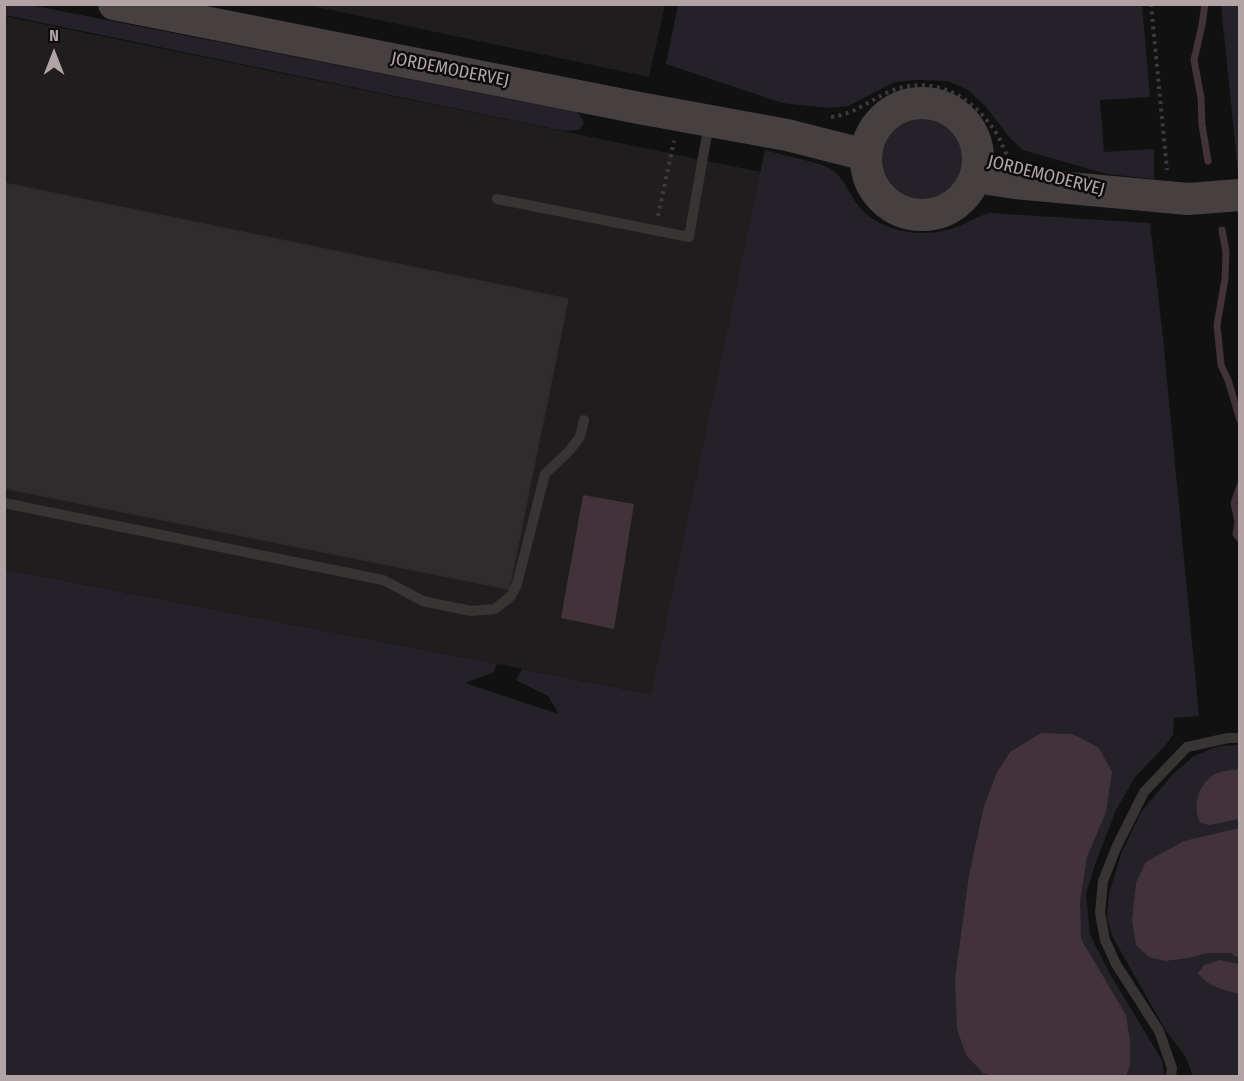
<!DOCTYPE html>
<html>
<head>
<meta charset="utf-8">
<style>
	body { margin:0 }
	#map { position:relative; width:1244px; height:1081px; overflow:hidden; background:#121111; font-family:"Fira Sans Condensed",sans-serif }
	canvas { display:block }
	.frame { position:absolute; inset:0; border:6px solid #b2a3a5; pointer-events:none }
	.north { position:absolute; left:24px; top:24px; width:60px; height:60px; -webkit-text-stroke:4px #0d0c0c; paint-order:stroke; rotate:0deg; font-size:16px; font-weight:700; line-height:24px; text-align:center; color:#b2a3a5 }
	.north::after { content:''; display:block; margin:auto; width:21px; height:27px; background:#b2a3a5; clip-path:polygon(50% 0,100% 100%,50% 72%,0 100%) }
</style>
</head>
<body>
<div id="map">
<canvas width="1244" height="1081"></canvas>
<div class="frame"></div>
<div class="north">N</div>
</div>
<script>
const ctx = document.querySelector('canvas').getContext('2d');
ctx.lineJoin = 'round';
function paint(path, color) { ctx.fillStyle = color; ctx.fill(path, 'evenodd'); }
function stroke(path, color, width, dash) { ctx.strokeStyle = color; ctx.lineWidth = width; ctx.lineCap = dash ? 'butt' : 'round'; ctx.setLineDash(dash || []); ctx.stroke(path); }
function write(font, color, halo, rows, align = 'center') {
  ctx.font = font + ' "Fira Sans Condensed",sans-serif'; ctx.lineWidth = 5; ctx.setLineDash([]); ctx.textBaseline = 'middle'; ctx.strokeStyle = halo; ctx.fillStyle = color; for (const [text, x, y, turn = 0] of rows) {
    ctx.save(); ctx.translate(x, y); ctx.rotate((+turn || 0) * Math.PI / 180); ctx.textAlign = isNaN(turn) ? turn : align; if (halo) ctx.strokeText(text, 0, 0); ctx.fillText(text, 0, 0); ctx.restore();
  }
}
paint(new Path2D(`
	M308 5 665 4V5L649 77Z
	M4 16 761 172 652 694 5 569Z`), '#1f1d1d');
paint(new Path2D(`
	M5 5H30L525 102C545 104 577 100 584 123L579 130 564 131 5 15Z
	M678 5H1142L1150 97 1100 100 1104 152 1154 149V179L1107 174 1023 150 1011 139 986 107 968 90 948 81 917 80 895 82 848 106 828 108 782 103 666 64Z
	M1221 5H1239V173H1238Z
	M876 159a46 46 0 1 1 92 0a46 46 0 1 1-92 0Z
	M765 150C778 154 822 163 831 169 847 181 850 197 861 209 883 232 921 238 951 229 964 225 975 217 989 213L1150 223 1163 338 1199 716 1174 718 1173 735 1165 746 1135 777 1116 810 1097 859 1086 894 1090 935 1110 974 1163 1062 1164 1076H5L4 569 497 664 494 672 465 683 559 714 548 696 516 680 522 669 651 694Z
	M1239 745V1076H1193L1186 1057 1166 1031 1112 936 1107 918 1109 894 1121 854 1141 812 1172 775 1194 756 1219 746Z`), '#242129');
paint(new Path2D(`
	M583 495 634 504 614 629 561 618Z
	M1041 733 1071 734 1081 738 1099 748 1112 772 1106 812 1087 857 1080 901 1081 939 1126 1015 1130 1041V1066L1126 1076H991L983 1073 966 1055 957 1029 955 979 969 875 984 806 997 772 1010 752Z
	M1239 769V819L1209 825 1200 823C1193 807 1197 787 1212 776 1218 771 1231 770 1239 769Z
	M1239 828V958L1230 953H1207L1188 958 1165 961 1149 957 1136 945 1132 920 1136 883 1146 862 1184 841Z
	M1220 960 1239 964V994C1224 990 1208 987 1198 973L1204 965Z`), '#423239');
stroke(new Path2D(`
	M1205 4 1202 25 1194 60 1201 98 1202 125 1208 161
	M1222 230 1226 252 1225 279 1217 325 1221 365 1228 380 1240 420
	M1240 486 1234 503 1238 522 1236 534 1240 539`), '#423239', 7);
const building = new Path2D(`
	M4 183 568 299 509 589 4 488Z`);
paint(building, '#2e2c2c');
stroke(building, '#2e2b2b', 1.5);
stroke(new Path2D(`
	M1151 4 1167 170
	M831 117C856 114 869 100 891 91 936 73 977 99 999 138 1002 144 1004 150 1007 155
	M658 216 674 141`), '#403a3b', 4, [3, 4.5]);
stroke(new Path2D(`
	M497 199 689 237 709 123
	M4 503 383 580 423 601 471 611 495 609 511 596 517 584 545 474 569 451 580 437 584 420
	M1171 1076 1172 1068 1159 1031 1116 964 1105 940 1100 913 1103 881 1116 848 1144 792 1187 747 1228 738H1240`), '#393434', 10);
stroke(new Path2D(`
	M114 4 639 108 787 135 866 155
	M866 159a56 56 0 1 1 112 0a56 56 0 1 1-112 0Z
	M975 177 1015 183 1188 199 1240 195`), '#474041', 32);
write('18px', '#b2a3a5', '#0d0c0c', [
	["JORDEMODERVEJ",450,70,11],
	["JORDEMODERVEJ",1046,176,14]
]);
</script>
</body>
</html>
